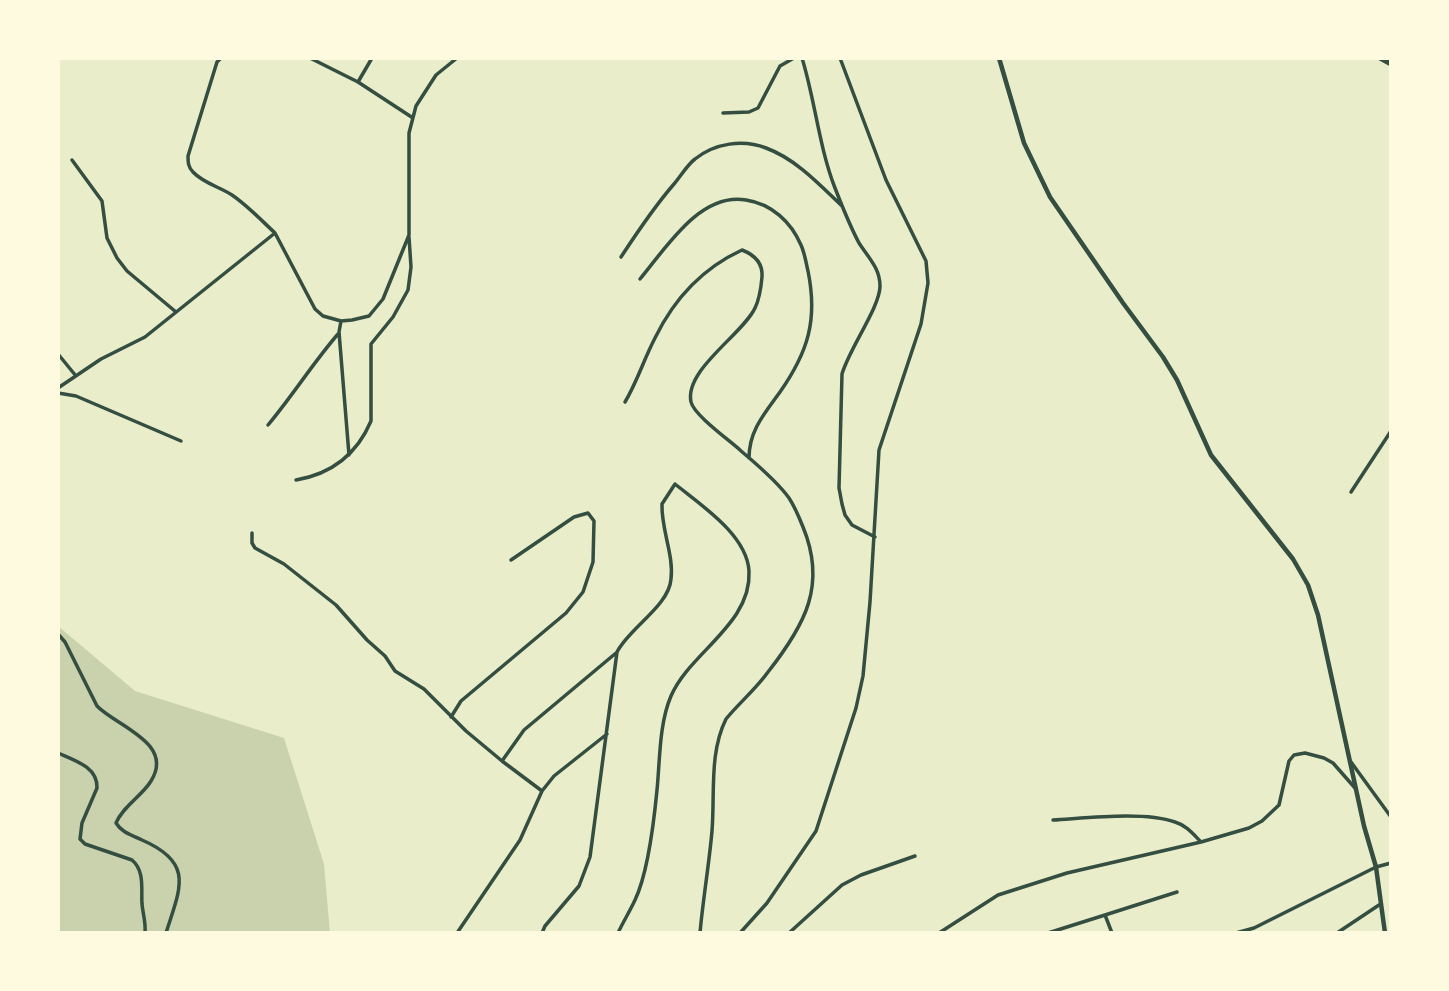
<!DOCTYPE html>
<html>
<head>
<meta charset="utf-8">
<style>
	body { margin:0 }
	#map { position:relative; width:1449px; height:991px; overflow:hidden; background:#e9edc9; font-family:Montserrat,sans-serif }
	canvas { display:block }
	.frame { position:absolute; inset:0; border:60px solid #fefae0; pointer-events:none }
</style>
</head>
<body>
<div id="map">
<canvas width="1449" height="991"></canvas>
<div class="frame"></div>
</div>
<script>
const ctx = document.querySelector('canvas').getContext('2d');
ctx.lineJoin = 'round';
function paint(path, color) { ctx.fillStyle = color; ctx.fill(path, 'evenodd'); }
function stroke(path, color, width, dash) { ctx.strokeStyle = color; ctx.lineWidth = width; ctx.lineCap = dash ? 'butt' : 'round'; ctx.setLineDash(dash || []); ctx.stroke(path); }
paint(new Path2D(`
	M58 626 135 691 284 738 324 864 330 933H58Z`), '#cad2ad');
stroke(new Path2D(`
	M221 58 217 62 188 156C188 162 188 167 193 172 203 183 220 187 232 195 248 206 261 220 275 233
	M310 58 358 82 413 118
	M802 58C815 100 819 147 835 188 842 206 850 226 859 243 868 257 880 268 880 286 880 307 849 349 842 374L839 488 842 504 845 515 852 525 875 537
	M358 82 372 58
	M723 113 749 112 758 108 780 66 794 58
	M72 160 102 201 107 238 117 258 127 271 176 312
	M621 257C638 231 654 207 674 184 681 176 687 165 695 159 715 143 743 139 766 148 796 159 820 185 842 206
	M640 279C666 248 700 192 746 200 772 204 791 222 801 245 805 254 806 263 808 271 818 320 808 352 780 392 764 414 749 431 749 458
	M341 321 339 332 349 455
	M58 354 76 376
	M58 388 101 359 145 337 275 233 315 309 323 316 341 321 352 320 369 316 383 299 409 235V133L416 106 436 75 457 58
	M58 393 76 396 181 441
	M625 402C637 382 644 359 655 338 674 299 703 268 742 250 755 255 763 263 762 277 761 288 760 298 755 308 743 334 684 370 691 402 694 415 729 440 740 450 756 464 776 480 789 498 795 507 799 517 803 527 827 585 805 625 768 672 756 689 739 703 726 719 709 753 715 794 712 831 709 865 703 899 700 933
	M268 425C293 395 313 363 338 334
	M296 480C331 474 357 454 371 421V344L393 317 408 290 411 267 409 237
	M1351 492 1391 431
	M252 533V543L255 548 284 564 336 605 367 640 385 656 395 671 424 689 466 731 502 761
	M58 634 65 642 97 706C116 726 175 743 151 781 142 796 123 806 116 823 122 833 132 835 142 840 195 863 180 888 166 933
	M451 717 461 701 566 613 583 592 593 562 594 521 588 513 574 517 511 560
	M607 734 554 776 542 791 502 761 524 730 616 653
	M58 753C74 760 98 767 97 788L82 823 80 839 85 844 132 860C145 871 141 889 142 904 143 915 146 922 145 933
	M1351 762 1391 817
	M1053 820C1087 818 1144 811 1175 822 1186 825 1194 835 1201 842
	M1105 915 1177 892
	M457 933 520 840 542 791
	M542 933 545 926 579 886 590 857 617 652C629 628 669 606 671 579 674 555 661 529 662 504L675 484C701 505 747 535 749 571 752 624 689 653 671 696 659 724 660 760 657 790 654 821 648 873 635 900 630 911 623 922 618 933
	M740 933 767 903 816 831 856 708 863 676 870 602 879 450 921 324 928 283 926 261 886 180 840 58
	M789 933 842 885 861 875 915 856
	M939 933 998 895 1067 873 1201 842 1249 828 1262 821 1279 805 1289 761 1294 755 1305 753 1324 758 1333 763 1355 788
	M1048 933 1105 915 1112 933
	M1236 933 1254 928 1376 867 1391 863
	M1337 933 1379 905`), '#344e41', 3.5);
stroke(new Path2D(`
	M999 58 1024 143 1050 197 1123 303 1163 357 1177 380 1211 455 1293 559 1308 585 1318 615 1364 826 1376 867 1385 933`), '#344e41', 4.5);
stroke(new Path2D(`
	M1380 58 1391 64`), '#344e41', 5);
</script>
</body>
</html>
